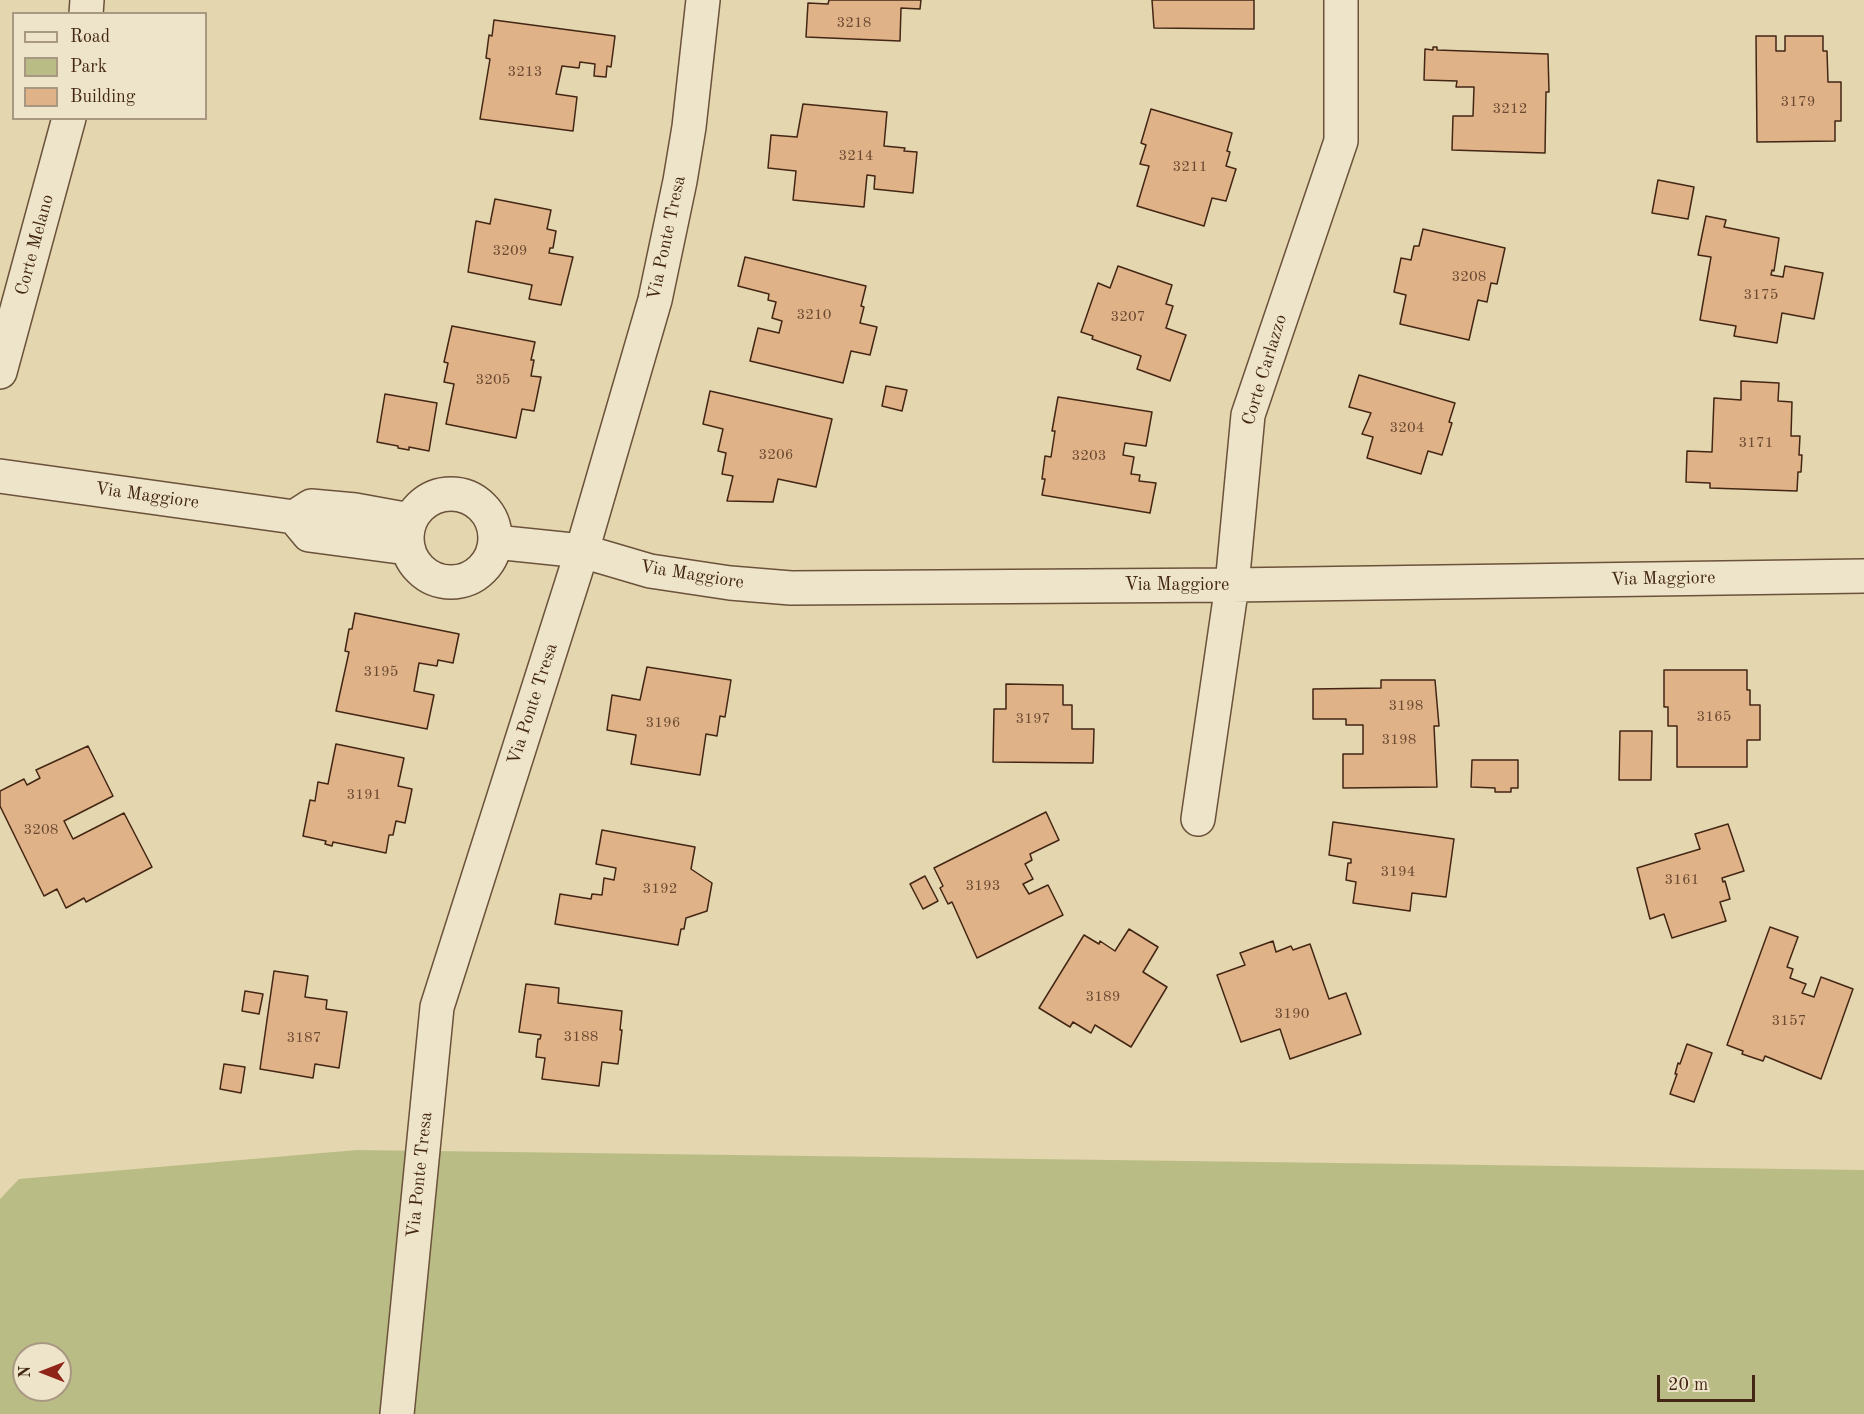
<!DOCTYPE html>
<html>
<head>
<meta charset="utf-8">
<style>
	body { margin:0 }
	#map { position:relative; width:1864px; height:1414px; overflow:hidden; background:#e4d6ae; font-family:"Old Standard TT",serif }
	canvas { display:block }
	.legend { position:absolute; left:12px; top:12px; width:195px; height:108px; box-sizing:border-box; background:#ede4ca; border:2px solid #a99881; margin:0; padding:8px 10px; list-style:none; font-size:18px; color:#432614 }
	.legend li { display:flex; align-items:center; gap:12px; height:30px }
	.legend b { width:30px; border:2px solid #a99881 }
	.north { position:absolute; left:12px; top:1342px; width:60px; height:60px; box-sizing:border-box; background:#ede4ca; border:2px solid #a99881; border-radius:50%; rotate:270deg; font-size:16px; font-weight:700; line-height:24px; text-align:center; color:#432614 }
	.north::after { content:''; display:block; margin:auto; width:21px; height:27px; background:#8f2418; clip-path:polygon(50% 0,100% 100%,50% 72%,0 100%) }
	.scale { position:absolute; left:1657px; top:1375px; width:98px; height:27px; box-sizing:border-box; border:3px solid #432614; border-top:0; padding-left:8px; font-size:18px; line-height:21px; white-space:nowrap; color:#432614; -webkit-text-stroke:4px #ede4ca; paint-order:stroke }
</style>
</head>
<body>
<div id="map">
<canvas width="1864" height="1414"></canvas>
<ul class="legend">
<li><b style="height:8px;background:#ede4ca"></b>Road</li>
<li><b style="height:16px;background:#babc86"></b>Park</li>
<li><b style="height:16px;background:#e0b288"></b>Building</li>
</ul>
<div class="north">N</div>
<div class="scale">20 m</div>
</div>
<script>
const ctx = document.querySelector('canvas').getContext('2d');
ctx.lineJoin = 'round';
function paint(path, color) { ctx.fillStyle = color; ctx.fill(path, 'evenodd'); }
function stroke(path, color, width, dash) { ctx.strokeStyle = color; ctx.lineWidth = width; ctx.lineCap = dash ? 'butt' : 'round'; ctx.setLineDash(dash || []); ctx.stroke(path); }
function write(font, color, halo, rows, align = 'center') {
  ctx.font = font + ' "Old Standard TT",serif'; ctx.lineWidth = 6; ctx.setLineDash([]); ctx.textBaseline = 'middle'; ctx.strokeStyle = halo; ctx.fillStyle = color; for (const [text, x, y, turn = 0] of rows) {
    ctx.save(); ctx.translate(x, y); ctx.rotate((+turn || 0) * Math.PI / 180); ctx.textAlign = isNaN(turn) ? turn : align; if (halo) ctx.strokeText(text, 0, 0); ctx.fillText(text, 0, 0); ctx.restore();
  }
}
paint(new Path2D(`
	M357 1150 1864 1170V1414H0V1199L19 1179ZM24 1354H60V1390H24Z`), '#babc86');
const building = new Path2D(`
	M829 0H921L920 9 901 8 900 41 806 37 808 3 828 4Z
	M1152 0H1254V29L1154 28Z
	M494 20 615 36 611 67 607 66 606 77 594 76 595 64 580 62 579 68 562 66 556 94 577 97 573 131 480 119 490 59 486 58 489 35 492 36Z
	M1756 36H1776V51H1785V36H1823V51H1827L1828 82H1841V121H1835V141L1757 142Z
	M1433 47H1437V50L1548 54 1549 92H1546L1545 153 1452 150 1453 116H1473L1474 87H1456L1457 81 1424 80 1425 49 1433 50Z
	M803 104 887 112 884 146 905 148 904 151 917 152 913 193 874 189 875 176 867 175 864 207 793 200 796 171 768 168 771 135 797 137Z
	M1151 109 1232 133 1227 151 1230 152 1226 166 1236 169 1226 201 1212 198 1204 226 1137 206 1149 166 1140 164 1146 145 1141 143Z
	M1658 180 1694 187 1688 219 1652 213Z
	M495 199 551 210 547 229 556 231 553 248H550L549 253 573 257 561 305 529 299 532 285 468 272 476 221 490 224Z
	M1706 216 1726 220 1724 227 1779 238 1774 271 1772 270 1771 275 1783 277 1785 266 1823 273 1814 319 1782 313 1777 343 1734 336 1736 326 1700 320 1711 257 1698 255Z
	M1423 229 1505 248 1497 284 1491 283 1487 302 1478 300 1469 340 1400 324 1406 295 1394 292 1401 258 1411 260 1414 246H1419Z
	M745 257 866 286 861 306 864 307 860 323 877 327 870 355 851 351 843 383 750 361 758 328 779 333 782 321 772 318 776 302 768 300 769 294 738 286Z
	M1118 266 1172 285 1166 304 1173 306 1166 328 1186 335 1170 381 1137 369 1141 356 1092 339 1093 336 1081 332 1098 283 1110 288Z
	M452 326 535 342 531 360H534L531 376 541 377 534 411 522 409 516 438 446 424 454 384 444 382 448 363 444 362Z
	M1359 375 1455 403 1449 422 1452 423 1442 455 1428 451 1421 474 1367 458 1373 437 1362 434 1371 413 1349 407Z
	M1741 381 1779 383 1778 401 1792 402 1791 436H1800L1799 455H1802L1801 472H1798L1797 491 1710 488V483L1686 482 1687 451 1712 452 1714 398 1741 400Z
	M886 386 907 390 902 411 882 406Z
	M710 391 832 419 816 487 778 479 773 502 727 501 733 476 722 474 726 453 718 451 723 429 703 424Z
	M385 394 437 403 429 451 409 447V450L398 448V446L377 442Z
	M1058 397 1152 412 1146 446 1125 443 1123 455 1134 457 1131 474 1140 475 1139 481 1156 483 1150 513 1042 495 1045 479H1042L1045 456 1051 457 1055 431H1052Z
	M355 613 459 634 453 663 438 660 437 666 419 663 414 691 434 695 427 729 336 711 349 652 345 651 349 629H352Z
	M647 667 731 680 725 717 720 716 717 736 706 734 700 775 631 764 636 735 607 730 612 695 640 700Z
	M1664 670H1747V690H1750V705H1760V740H1747V767H1677V726H1668V707H1664Z
	M1381 680H1435L1439 726H1434L1437 787 1343 788V754H1363V725H1346V719H1313V689L1381 688Z
	M1006 684 1063 685V705H1072V729H1094L1093 763 993 762 994 709H1006Z
	M1620 731H1652L1651 780H1619Z
	M336 744 404 758 398 786 412 789 405 823 396 821 393 835H389L386 853 333 842 332 846 325 844 326 841 303 836 310 800 315 801 318 782 328 784Z
	M88 746 113 796 64 821 73 839 124 813 152 867 86 902 84 898 66 908 57 889 44 896 0 806V791L24 779 27 785 40 778 36 770Z
	M1472 760H1518V788H1511V792H1495V788L1471 787Z
	M1046 812 1059 840 1030 854 1032 860 1025 864 1033 879 1023 884 1029 894 1048 885 1063 915 977 958 952 902 948 904 940 888 943 886 934 868Z
	M1333 822 1454 839 1446 897 1412 893 1410 911 1353 903 1356 882 1346 880 1348 863H1351V859L1329 855Z
	M1728 824 1744 871 1722 878 1723 882 1725 881 1730 899 1720 902 1726 921 1672 938 1664 914 1650 919 1637 868 1700 849 1695 834Z
	M602 830 695 847 691 869 712 883 707 911 686 918 684 929H681L678 945 555 924 560 894 591 899 592 894 602 895 604 878 614 880 616 868 596 864Z
	M925 876 938 901 923 909 910 884Z
	M1770 927 1798 937 1787 967 1793 969 1790 978 1806 984 1802 993 1814 997 1821 977 1853 989 1821 1079 1765 1056 1763 1061 1742 1054 1743 1051 1727 1045Z
	M1129 929 1158 947 1143 972 1167 987 1131 1047 1095 1025 1091 1033 1073 1022 1070 1027 1039 1008 1084 935 1099 944 1100 941 1115 951Z
	M1273 941 1276 952 1291 946 1293 950 1310 944 1329 999 1346 993 1361 1034 1290 1059 1280 1029 1241 1042 1217 975 1245 965 1240 953Z
	M274 971 308 976 305 997 327 1000 326 1009 347 1012 339 1068 315 1064 313 1078 260 1069Z
	M526 984 559 988 558 1003 622 1011 620 1030H622L618 1064 602 1062 599 1086 542 1079 545 1058 536 1057 538 1039H540L541 1035 519 1032Z
	M245 991 263 994 259 1014 242 1011Z
	M1687 1044 1712 1053 1694 1102 1670 1094 1677 1074H1675L1678 1063 1680 1064Z
	M224 1064 245 1067 241 1093 220 1089Z`);
paint(building, '#e0b288');
stroke(building, '#432614', 1.5);
const minor = new Path2D(`
	M86 14 87 0
	M0 372 69 118
	M0 476 294 517
	M407 538a44 44 0 1 1 88 0a44 44 0 1 1-88 0Z
	M495 542 582 551 650 571 730 583 791 588 1232 585 1864 576
	M407 548 309 535 294 517 311 506 355 510 410 520
	M1198 819 1232 585 1248 415 1341 141V0
	M397 1414 437 1007 582 551 655 300 680 181 689 127 703 0`);
stroke(minor, '#6b523a', 36);
stroke(minor, '#ede4ca', 33);
write('15px', '#6a4931', null, [
	["3218",854,23],
	["3213",525,72],
	["3179",1798,102],
	["3212",1510,109],
	["3214",856,156],
	["3211",1190,167],
	["3209",510,251],
	["3208",1469,277],
	["3175",1761,295],
	["3210",814,315],
	["3207",1128,317],
	["3205",493,380],
	["3204",1407,428],
	["3171",1756,443],
	["3206",776,455],
	["3203",1089,456],
	["3195",381,672],
	["3198",1406,706],
	["3165",1714,717],
	["3197",1033,719],
	["3196",663,723],
	["3198",1399,740],
	["3191",364,795],
	["3208",41,830],
	["3194",1398,872],
	["3161",1682,880],
	["3193",983,886],
	["3192",660,889],
	["3189",1103,997],
	["3190",1292,1014],
	["3157",1789,1021],
	["3188",581,1037],
	["3187",304,1038]
]);
write('18px', '#432614', '#ede4ca', [
	["Via Ponte Tresa",667,238,-78],
	["Corte Melano",35,245,-75],
	["Corte Carlazzo",1265,370,-73],
	["Via Maggiore",147,496,8],
	["Via Maggiore",692,575,9],
	["Via Maggiore",1663,579,-1],
	["Via Maggiore",1177,585],
	["Via Ponte Tresa",533,704,-72],
	["Via Ponte Tresa",420,1175,-84]
]);
</script>
</body>
</html>
